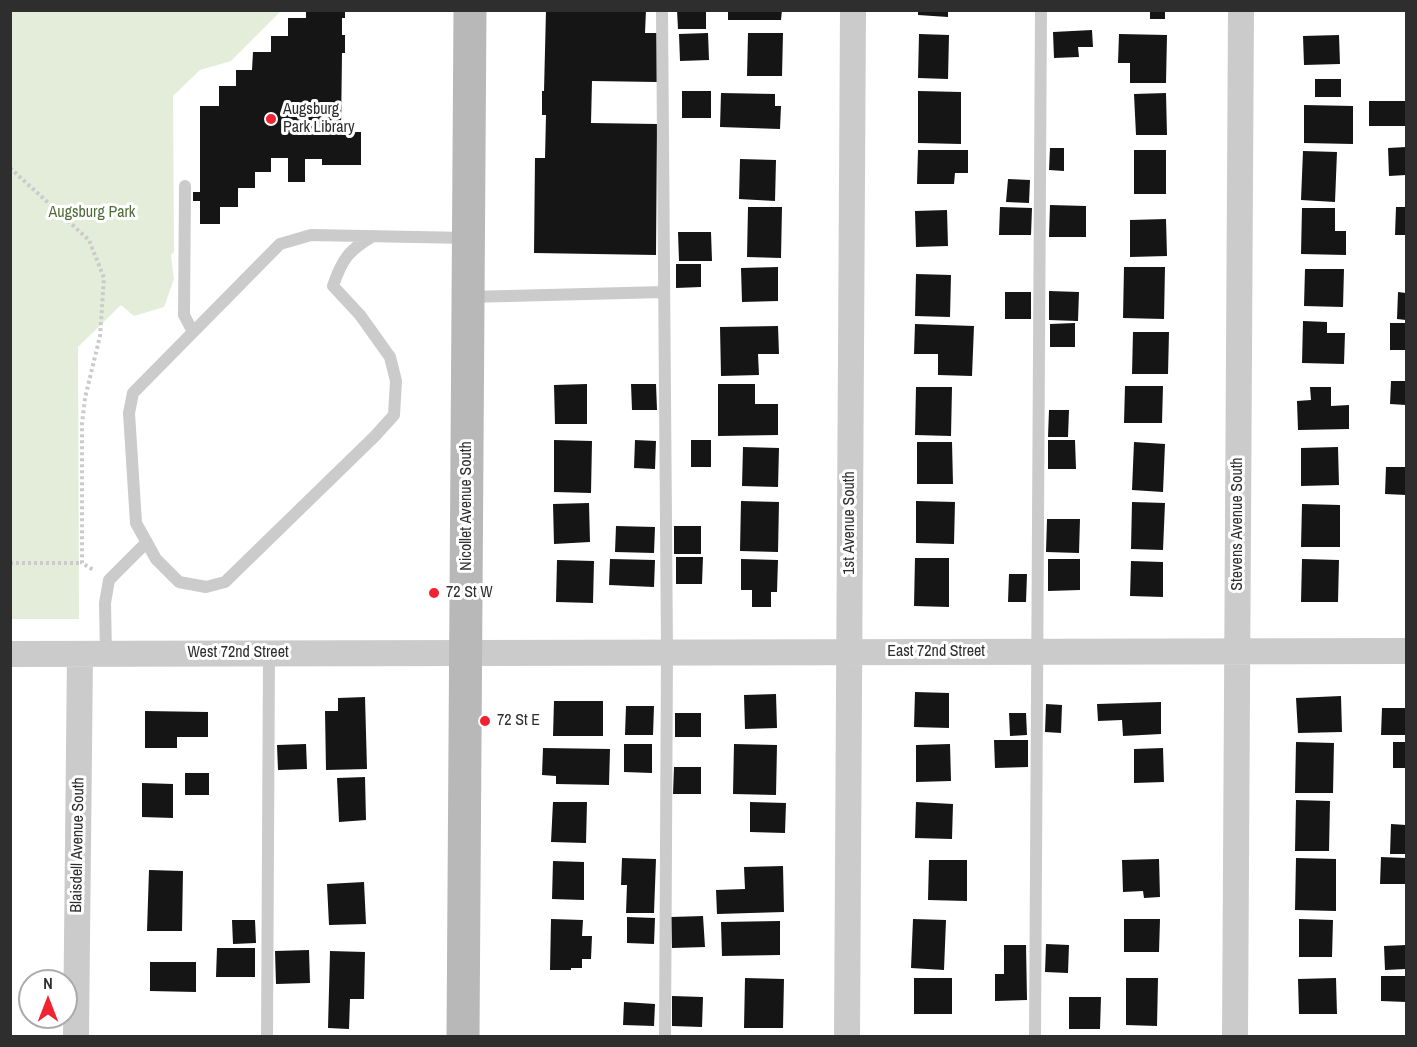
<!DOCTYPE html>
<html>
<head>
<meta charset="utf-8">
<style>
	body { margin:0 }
	#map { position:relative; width:1417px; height:1047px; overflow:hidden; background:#fff; font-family:"Archivo Narrow",sans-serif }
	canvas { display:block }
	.frame { position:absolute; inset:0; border:12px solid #2e2e2e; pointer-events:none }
	.north { position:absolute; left:18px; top:969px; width:60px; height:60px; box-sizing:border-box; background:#fff; border:2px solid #ababab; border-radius:50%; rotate:0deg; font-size:16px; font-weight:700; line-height:24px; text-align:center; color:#2e2e2e }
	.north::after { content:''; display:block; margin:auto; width:21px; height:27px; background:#f12332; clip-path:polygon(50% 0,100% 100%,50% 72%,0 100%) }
</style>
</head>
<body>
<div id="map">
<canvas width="1417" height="1047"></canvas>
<div class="frame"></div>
<div class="north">N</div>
</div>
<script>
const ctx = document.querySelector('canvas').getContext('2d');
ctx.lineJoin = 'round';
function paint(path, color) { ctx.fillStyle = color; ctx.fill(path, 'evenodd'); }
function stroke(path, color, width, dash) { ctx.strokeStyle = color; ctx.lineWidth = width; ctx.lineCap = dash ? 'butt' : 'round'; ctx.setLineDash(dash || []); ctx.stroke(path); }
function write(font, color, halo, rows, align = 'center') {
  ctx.font = font + ' "Archivo Narrow",sans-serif'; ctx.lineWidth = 6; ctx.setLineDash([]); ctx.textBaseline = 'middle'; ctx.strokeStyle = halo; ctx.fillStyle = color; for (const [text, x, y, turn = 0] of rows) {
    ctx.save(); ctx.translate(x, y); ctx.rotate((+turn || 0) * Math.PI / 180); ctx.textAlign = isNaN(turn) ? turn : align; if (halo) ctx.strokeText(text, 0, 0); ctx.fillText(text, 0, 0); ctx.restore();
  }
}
paint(new Path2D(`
	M11 10 281 11 231 61 200 70 173 96 174 252 171 255 174 279 164 307 134 316 121 305 78 347 79 619H11Z`), '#e4ecda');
paint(new Path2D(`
	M306 10H345V18H342V35H345V53H342L341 132H361V165H322V159H305V182H288V158H271V172H255V188H238V207H220V224H200V201H193V192H200V106H219V86H236V70H252L253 52H271V36H288V18H306Z
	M546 10H646L645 33H657V82L592 81 591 123 657 124 656 255 534 253 535 158H545L546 115H542V91H544Z
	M677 10H706V29H678Z
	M728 10H782L781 20H728Z
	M918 10H948V17L918 15Z
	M1150 10H1165V19H1150Z
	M1092 30 1093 47H1078L1079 57 1054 58 1053 32Z
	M708 33 709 60 680 61 679 34Z
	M748 33H783L782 76H747Z
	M919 34 949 35 948 79 918 78Z
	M1119 34 1167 35 1166 83H1130V63H1118Z
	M1339 35 1340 64 1304 65 1303 36Z
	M1315 79H1341V97H1315Z
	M682 91H711V118H682Z
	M918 91 961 92V144L918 143Z
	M721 93 775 94V106H781L780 129 720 127Z
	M1166 93 1167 135H1136L1134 94Z
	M1369 101H1406V126H1369Z
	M1304 105 1353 106V144L1304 143Z
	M1406 147V175L1389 176 1388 148Z
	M1050 148H1064V171L1049 170Z
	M918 150H968V173H955L954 184H917Z
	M1134 150H1166V194H1134Z
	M1303 151 1337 152 1335 202 1301 200Z
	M740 159 776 160 775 201 739 199Z
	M1008 179 1030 180 1029 203 1006 202Z
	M1050 205 1086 206V237H1049Z
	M748 207H782L781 258 747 257Z
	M1000 207 1032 208 1031 235H999Z
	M1396 207H1406V235H1395Z
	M1302 208H1335V231H1346V255L1301 254Z
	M947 210 948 246 916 247 915 211Z
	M1166 219 1167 256 1130 257V220Z
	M678 232H711L712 261H679Z
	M676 264H701V287L676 288Z
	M778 267V301L742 302 741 268Z
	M1124 267H1165L1164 319 1123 318Z
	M1305 269H1344L1343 307 1304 306Z
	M916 274 951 275 950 317 915 316Z
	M1049 291 1079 292 1078 321 1049 320Z
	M1005 292H1031V319H1005Z
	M1398 292 1406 293V320L1397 319Z
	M1303 321 1327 322V333H1345L1344 364 1302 363Z
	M1075 323V347H1050V324Z
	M1390 323H1406V350H1390Z
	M915 324 974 326 972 376 938 375V354H914Z
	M778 326 779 354H758L759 375 721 376 720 327Z
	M1133 332H1169L1168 374H1132Z
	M1391 381H1406V405L1390 404Z
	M587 384V424H555L554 385Z
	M631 384H656L657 410H632Z
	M718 384H755V404H778V435L718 436Z
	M1125 386H1163L1162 423H1124Z
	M916 387H952L951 436 915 435Z
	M1310 387H1331V406L1349 405V429L1298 430 1297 401 1311 400Z
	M1049 410H1069L1068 437H1048Z
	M554 440 592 441 591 493 554 492Z
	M635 440 656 441 655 469 634 468Z
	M691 440H711V467H691Z
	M1048 440H1075L1076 469H1048Z
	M917 442H952L953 484H917Z
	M1134 442 1165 444 1163 492 1132 490Z
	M743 447 779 448 778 487 742 486Z
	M1338 447 1339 485 1301 486V448Z
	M1386 467H1406V495L1385 494Z
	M741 501 779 502 778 552 740 551Z
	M916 501 955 502 954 544 916 543Z
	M1132 502 1165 503 1163 550 1131 549Z
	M589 503 590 542 554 544 553 504Z
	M1302 504 1340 505V547H1301Z
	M1047 519H1080L1079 553 1046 552Z
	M616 526 655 527 654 553 615 552Z
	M674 526H701V554H674Z
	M676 557H703L702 584H676Z
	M915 558H949V607L914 606Z
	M610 559 655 560 654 587 609 585Z
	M741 559 778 560 777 592H771V607H752V590H741Z
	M1048 559H1080V590L1048 591Z
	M1302 559 1339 560 1338 602H1301Z
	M557 560 594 561 593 603 556 602Z
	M1131 561 1163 562V597L1130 596Z
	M1009 574H1027L1026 602H1008Z
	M915 692 949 693V728L914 727Z
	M776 694 777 728 745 729 744 695Z
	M1341 696 1342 732 1298 733 1296 698Z
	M365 697 367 769 326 770 325 711H338V698Z
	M554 701H603V736H553Z
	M1161 702V734L1123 736 1122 720 1098 721 1097 704Z
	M1046 704 1062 705 1061 733 1045 732Z
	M626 706H654L653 735H625Z
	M1382 708H1406V735H1381Z
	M145 711 208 712V737H177V748H145Z
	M675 713H701V737H675Z
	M1009 713H1026L1027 735 1010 736Z
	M994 740H1028V767L995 768Z
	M1296 742 1334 743 1333 793H1295Z
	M1393 742H1406V768H1393Z
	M306 744 307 769 278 770 277 745Z
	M624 744H652V773L624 772Z
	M734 744 777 745 776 795 733 794Z
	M950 744 951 781 916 782V745Z
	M543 748 610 749 609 785 556 784V776L542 775Z
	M1163 748 1164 782 1134 783V749Z
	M674 767H701V794H673Z
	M185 773H209V795H185Z
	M365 777 366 820 339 822 337 778Z
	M142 783 173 784V818L142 817Z
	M1296 800 1330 801 1329 851H1295Z
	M553 802H587L586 843 551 842Z
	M750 802 786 803 785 833 750 832Z
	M916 802 953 804 952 839 915 838Z
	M1391 824 1406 825V854H1390Z
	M1381 857 1406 858V884H1380Z
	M622 858 656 859 654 913H626L627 885H621Z
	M1296 858 1336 859V911L1295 910Z
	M1159 859 1160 897 1144 898 1143 891 1123 892 1122 860Z
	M929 860H967V901L928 900Z
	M553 861 584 862V900L552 899Z
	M783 866 784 912 717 914 716 890 745 889 744 867Z
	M149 870 183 871 182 931H147Z
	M364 882 366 924 329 925 327 884Z
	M703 916 705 947 672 948 671 917Z
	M627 917 655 918 654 944 627 943Z
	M551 919 583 920 582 936H592L591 959H582V968H571V970H550Z
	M913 919 946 920 944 970 911 968Z
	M1124 919H1160L1159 952H1124Z
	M1299 919 1333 920 1332 957H1299Z
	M232 920H255L256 943 233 944Z
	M780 921V955L722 956 721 922Z
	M1046 944 1069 945 1068 973 1045 972Z
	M1004 945H1026L1027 1000 995 1001V974H1004Z
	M1406 945V969L1385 970 1384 946Z
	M217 948H255V977H216Z
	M309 950 310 983 276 984 275 951Z
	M330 951 365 952 364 999H350L349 1029 328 1028Z
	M150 962H196V992L150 991Z
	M1381 976H1406V1002L1381 1001Z
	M745 978 784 979 783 1028H744Z
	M914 978H952V1014H914Z
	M1126 978H1158L1157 1026 1126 1025Z
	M1336 978 1337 1014H1299L1298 979Z
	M672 996 703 997 702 1027 672 1026Z
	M1069 997H1101L1100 1029H1069Z
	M624 1002 655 1004 654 1026 623 1025Z`), '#151515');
stroke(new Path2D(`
	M10 168 89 240 104 278 100 336 85 398 82 424V563L95 571
	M10 563H82`), '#cbcbcb', 4, [3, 3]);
stroke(new Path2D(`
	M662 10 667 652 665 1036
	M185 186 184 315 193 332
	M373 236C349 250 342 259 333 286L360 315 390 357 396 381 394 415 375 436 225 582 206 587 179 582 156 559 136 523 129 413 133 393 280 244 311 235 468 238
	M469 297 664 292
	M106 654 105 603 109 580 147 542
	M267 1036 269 653
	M1035 1036 1041 10`), '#cbcbcb', 12);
stroke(new Path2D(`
	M10 654 1406 651
	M76 1036 80 654
	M847 1036 853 10
	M1235 1036 1241 10`), '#cbcbcb', 26);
stroke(new Path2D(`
	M463 1036 470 10`), '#b8b8b8', 33);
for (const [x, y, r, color] of [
	[271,119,6,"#f12332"],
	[434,593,6,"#f12332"],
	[485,721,6,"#f12332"]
]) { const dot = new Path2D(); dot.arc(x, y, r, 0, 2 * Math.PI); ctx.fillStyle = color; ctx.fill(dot); stroke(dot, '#fff', 2); }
write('16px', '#2e2e2e', '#fff', [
	["Augsburg",283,110],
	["Park Library",283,128],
	["72 St W",446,593],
	["72 St E",497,721]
], 'left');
write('16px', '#506c38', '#fff', [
	["Augsburg Park",92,213]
]);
write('16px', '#2e2e2e', '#fff', [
	["Nicollet Avenue South",467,506,-90],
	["1st Avenue South",850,523,-90],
	["Stevens Avenue South",1238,524,-90],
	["East 72nd Street",936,652],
	["West 72nd Street",238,653],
	["Blaisdell Avenue South",78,845,-89]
]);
</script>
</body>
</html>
